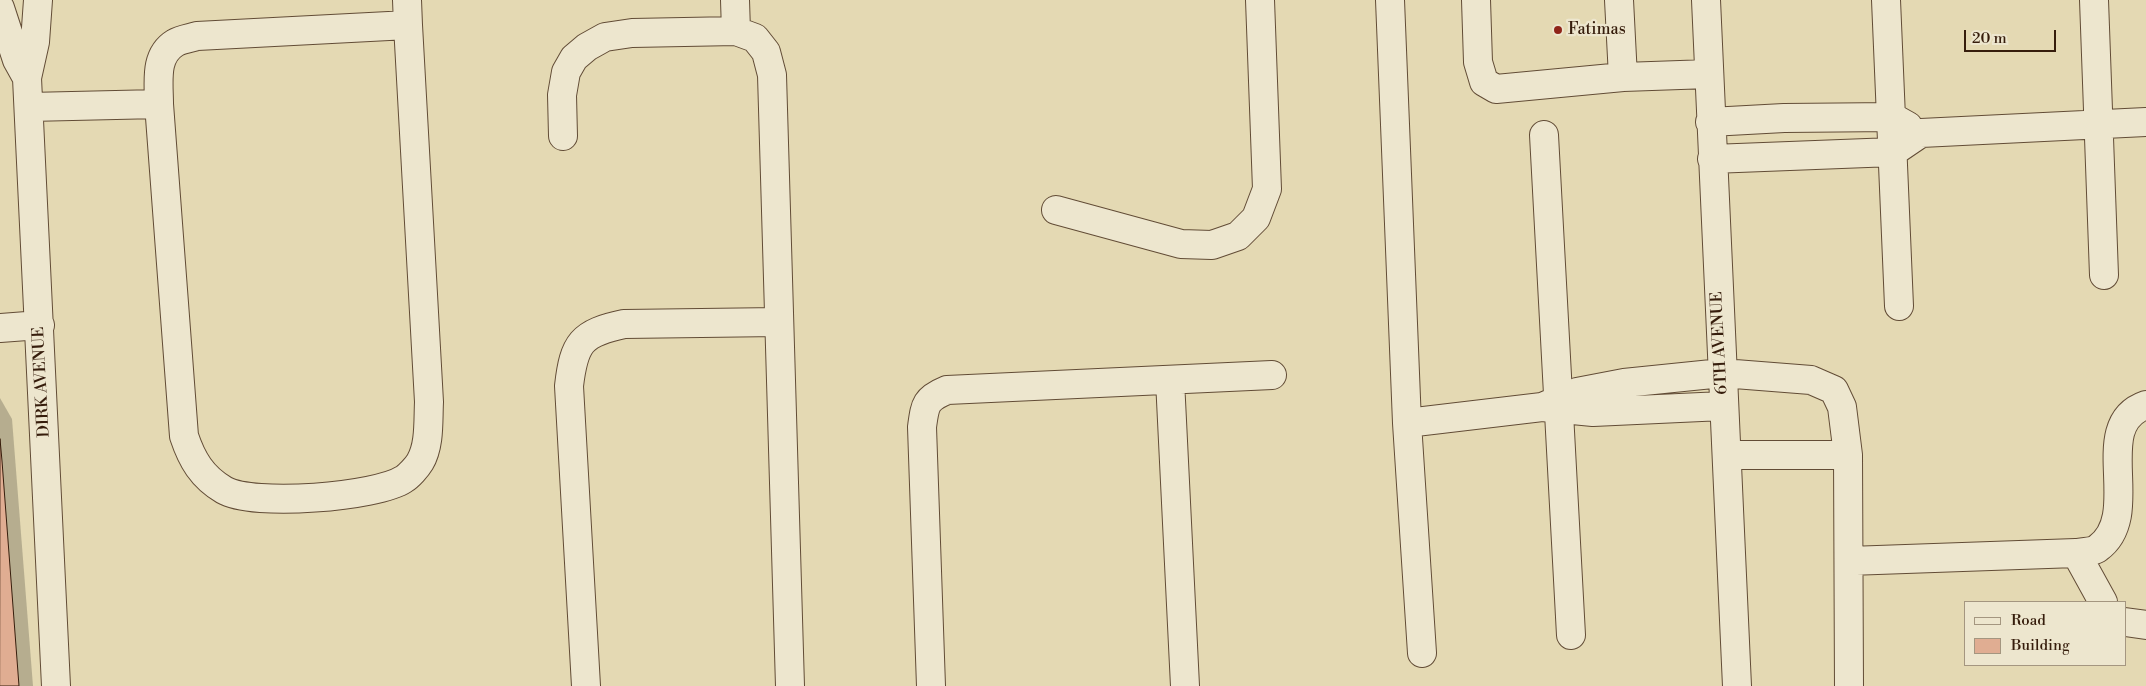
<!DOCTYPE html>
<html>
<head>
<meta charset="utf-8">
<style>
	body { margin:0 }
	#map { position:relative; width:2146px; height:686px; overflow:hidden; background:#e4d9b3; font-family:"Libre Bodoni",serif }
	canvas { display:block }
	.legend { position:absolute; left:1964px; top:601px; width:162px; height:65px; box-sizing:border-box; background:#ede6ce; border:1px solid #a49680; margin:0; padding:6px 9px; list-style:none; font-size:15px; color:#361d0c }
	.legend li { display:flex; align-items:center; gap:10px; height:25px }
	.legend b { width:25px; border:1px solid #a49680 }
	.scale { position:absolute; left:1964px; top:30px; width:92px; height:22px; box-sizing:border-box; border:2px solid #361d0c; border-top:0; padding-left:6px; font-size:15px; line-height:18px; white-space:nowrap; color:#361d0c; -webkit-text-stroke:4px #ede6ce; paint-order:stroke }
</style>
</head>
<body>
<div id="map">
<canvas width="2146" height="686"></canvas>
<ul class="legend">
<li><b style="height:6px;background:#ede6ce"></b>Road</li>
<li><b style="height:14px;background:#e0ad92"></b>Building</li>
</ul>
<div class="scale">20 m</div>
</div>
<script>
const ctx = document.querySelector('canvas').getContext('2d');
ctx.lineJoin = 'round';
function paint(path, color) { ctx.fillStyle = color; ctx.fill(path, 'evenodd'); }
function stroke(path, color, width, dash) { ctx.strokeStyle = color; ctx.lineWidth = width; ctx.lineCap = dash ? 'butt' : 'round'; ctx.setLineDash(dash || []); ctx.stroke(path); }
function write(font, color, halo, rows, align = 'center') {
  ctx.font = font + ' "Libre Bodoni",serif'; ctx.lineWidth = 4.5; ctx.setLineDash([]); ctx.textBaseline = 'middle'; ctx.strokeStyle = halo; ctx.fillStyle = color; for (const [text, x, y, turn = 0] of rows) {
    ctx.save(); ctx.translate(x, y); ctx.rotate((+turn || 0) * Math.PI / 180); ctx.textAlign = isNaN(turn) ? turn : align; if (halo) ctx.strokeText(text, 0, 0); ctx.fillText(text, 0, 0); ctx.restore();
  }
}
paint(new Path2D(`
	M0 398 12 419 33 686H0Z`), '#0003');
const building = new Path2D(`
	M0 439 2 461 19 686H0Z`);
paint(building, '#e0ad92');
stroke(building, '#361d0c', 1);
const minor = new Path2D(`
	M38 0 35 42 27 78 56 686
	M407 0 408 25
	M735 0 736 31
	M1390 0 1407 423 1422 653
	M1476 0 1478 62 1484 82 1496 89 1623 77 1709 74
	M1619 0 1623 77
	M1706 0 1737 686
	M1886 0 1899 306
	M2094 0 2104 275
	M0 8 17 60 27 78
	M408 25 429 402C428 421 430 445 420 462 417 467 409 476 404 479 377 497 253 507 224 490 202 477 192 460 184 436L159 104C159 82 154 56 175 43 181 39 191 38 197 36Z
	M29 107 159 104
	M1710 122 1784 118 1892 117 1908 126
	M1544 135 1571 635
	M563 136 562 95 566 72 574 58 587 47 605 37 632 33 736 31 755 38 766 52 772 75 790 686
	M1712 159 1893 152 1921 133 2146 122
	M1056 210 1181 244 1212 245 1238 236 1256 218 1267 189 1260 0
	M0 328 40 325
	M1170 380 1185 686
	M1542 407 1577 392 1624 383 1722 373 1811 380 1834 390 1842 407 1848 455 1849 686
	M1407 423 1542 407 1593 412 1723 406
	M1727 455H1848
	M2076 553 2103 602
	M1849 561 2076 553C2082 552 2093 552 2098 548 2145 514 2088 425 2146 405
	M2125 622 2146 625
	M586 686 569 386C574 343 581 333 624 324L778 322
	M931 686 922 427C925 405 925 399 947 390L1272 375`);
stroke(minor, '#624c36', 30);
stroke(minor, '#ede6ce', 28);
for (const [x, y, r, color] of [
	[1558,30,5,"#8f2418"]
]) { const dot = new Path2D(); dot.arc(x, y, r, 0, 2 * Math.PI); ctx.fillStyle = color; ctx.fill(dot); stroke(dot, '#ede6ce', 2); }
write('16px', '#361d0c', '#ede6ce', [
	["Fatimas",1568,30]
], 'left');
write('16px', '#361d0c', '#ede6ce', [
	["6TH AVENUE",1720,343,-93],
	["DIRK AVENUE",42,382,-93]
]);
</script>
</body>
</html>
